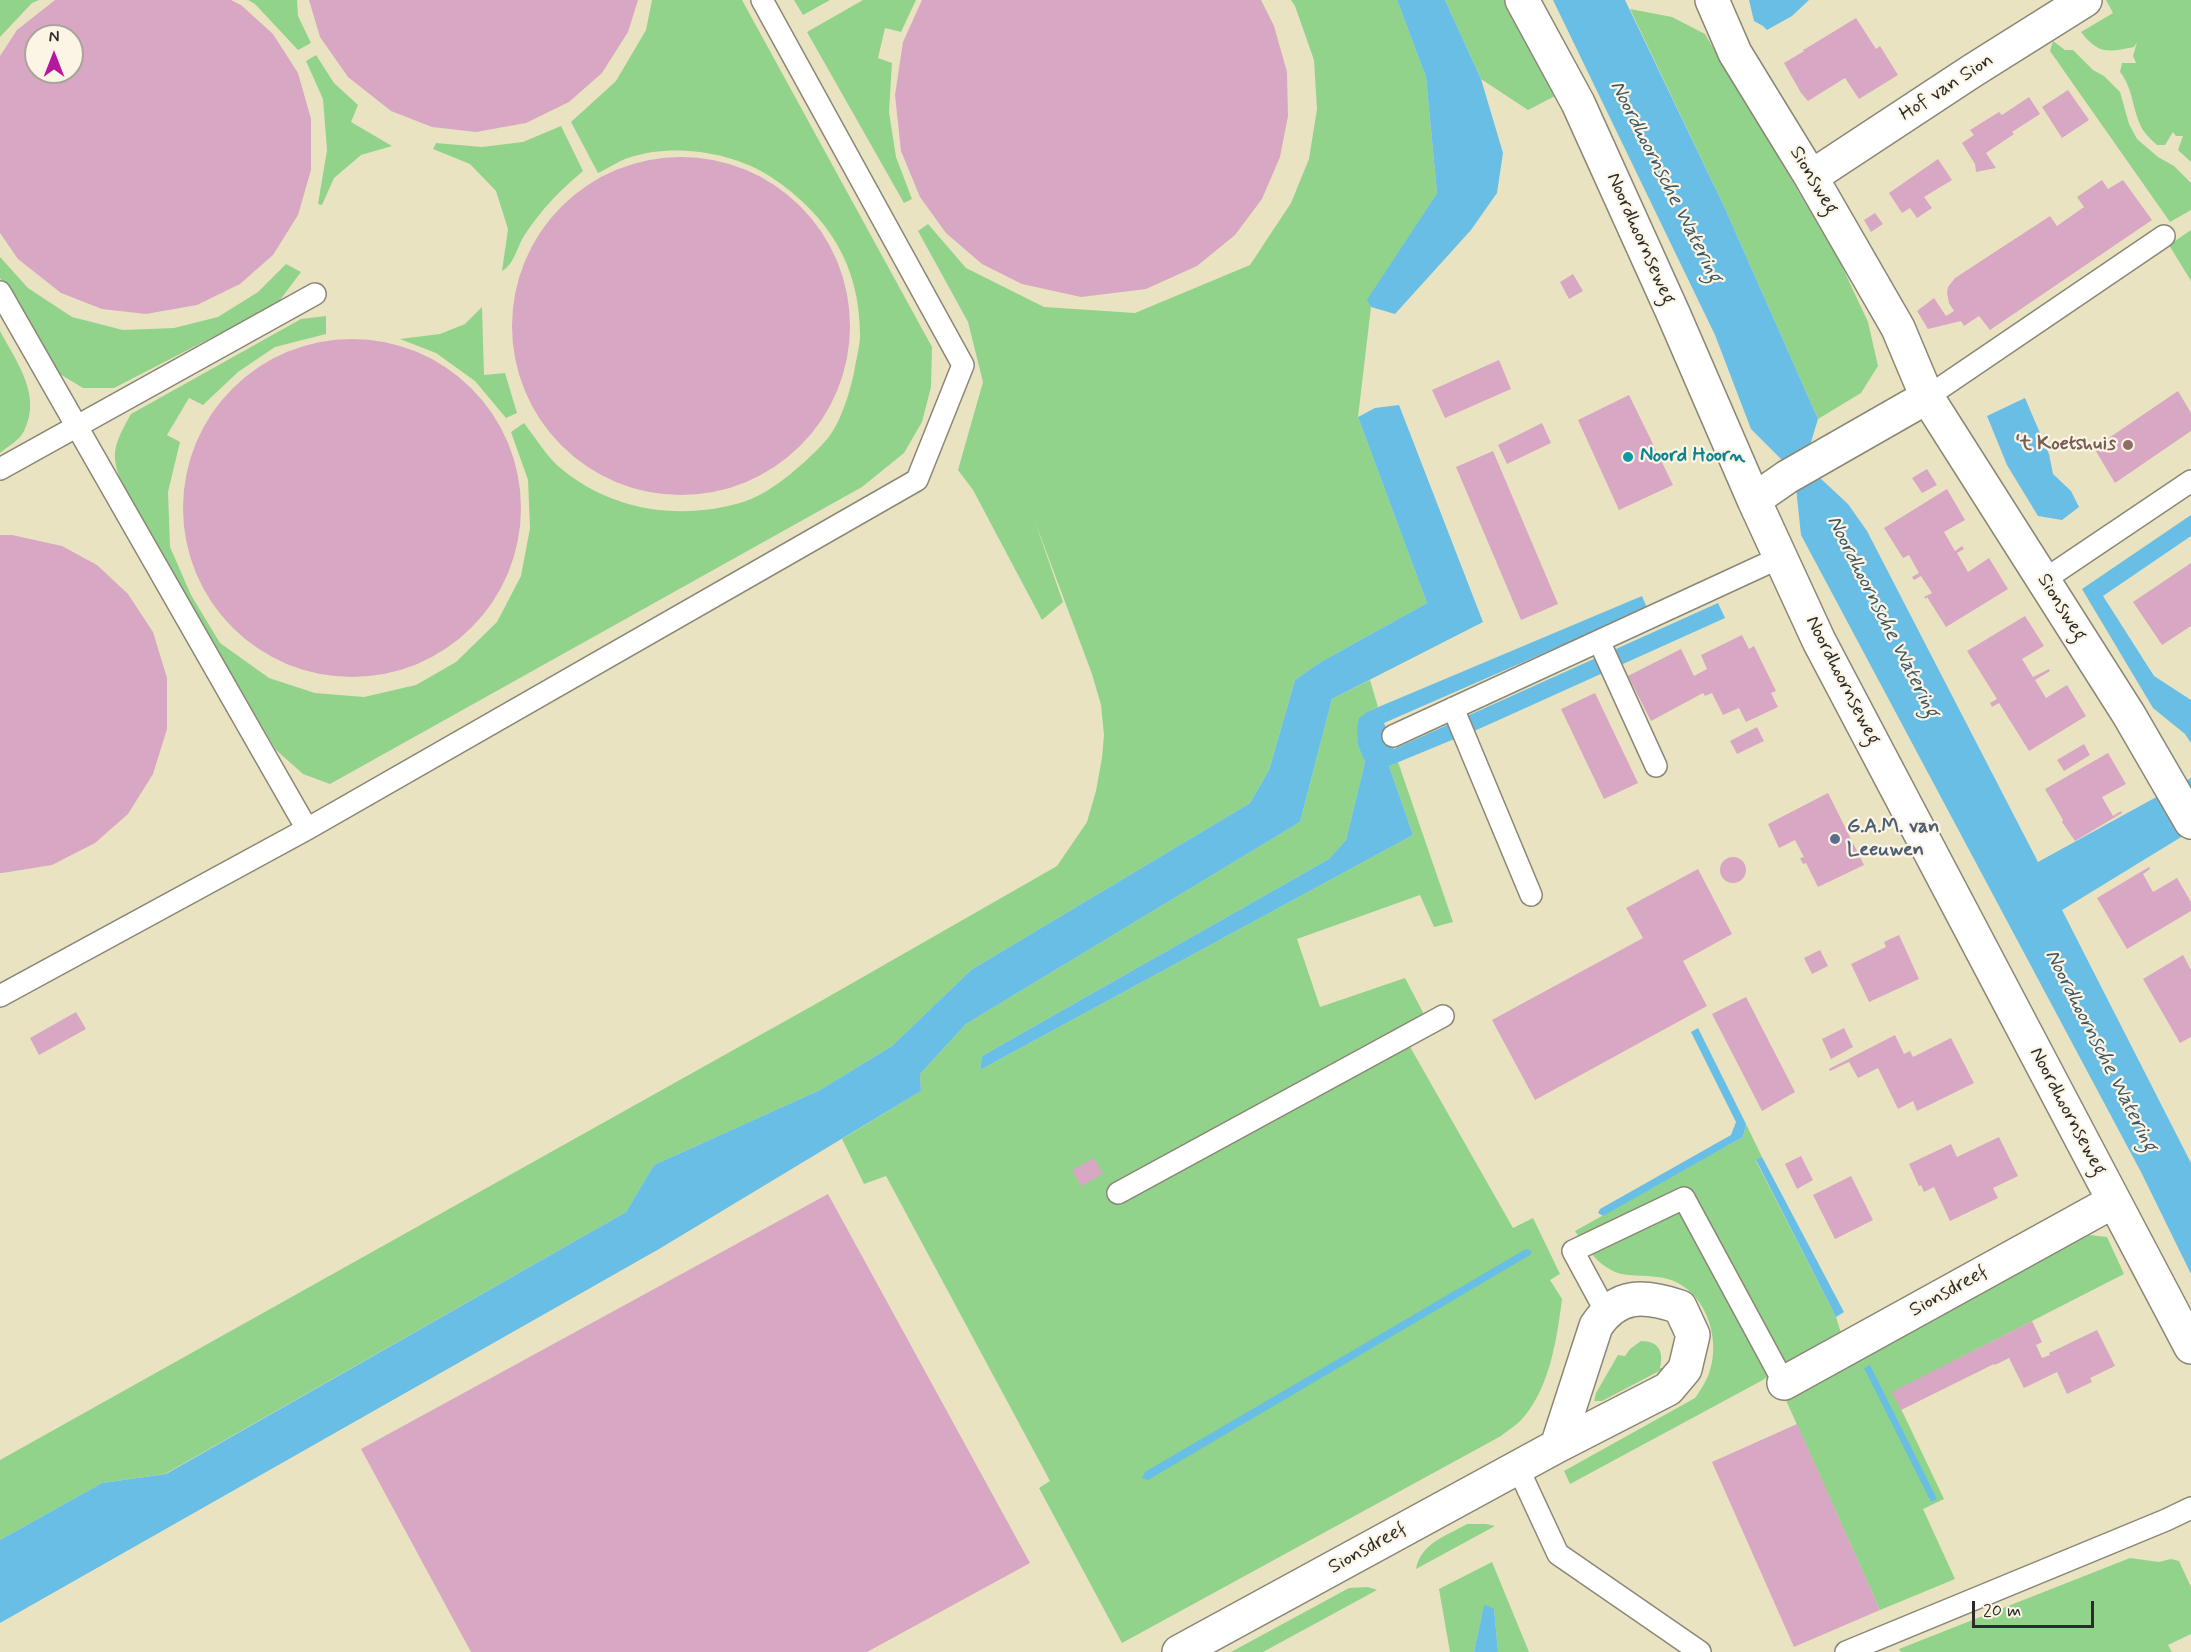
<!DOCTYPE html>
<html>
<head>
<meta charset="utf-8">
<style>
	body { margin:0 }
	#map { position:relative; width:2191px; height:1652px; overflow:hidden; background:#eae3c2; font-family:Mynerve,sans-serif }
	canvas { display:block }
	.north { position:absolute; left:24px; top:24px; width:60px; height:60px; box-sizing:border-box; background:#fcf5e5; border:2px solid #a8a49b; border-radius:50%; rotate:0deg; font-size:16px; font-weight:700; line-height:24px; text-align:center; color:#2b2b2b }
	.north::after { content:''; display:block; margin:auto; width:21px; height:27px; background:#b5179e; clip-path:polygon(50% 0,100% 100%,50% 72%,0 100%) }
	.scale { position:absolute; left:1972px; top:1601px; width:122px; height:27px; box-sizing:border-box; border:3px solid #2b2b2b; border-top:0; padding-left:8px; font-size:18px; line-height:21px; white-space:nowrap; color:#2b2b2b; -webkit-text-stroke:4px #fcf5e5; paint-order:stroke }
</style>
</head>
<body>
<div id="map">
<canvas width="2191" height="1652"></canvas>
<div class="north">N</div>
<div class="scale">20 m</div>
</div>
<script>
const ctx = document.querySelector('canvas').getContext('2d');
ctx.lineJoin = 'round';
function paint(path, color) { ctx.fillStyle = color; ctx.fill(path, 'evenodd'); }
function stroke(path, color, width, dash) { ctx.strokeStyle = color; ctx.lineWidth = width; ctx.lineCap = dash ? 'butt' : 'round'; ctx.setLineDash(dash || []); ctx.stroke(path); }
function write(font, color, halo, rows, align = 'center') {
  ctx.font = font + ' Mynerve,sans-serif'; ctx.lineWidth = 4.5; ctx.setLineDash([]); ctx.textBaseline = 'middle'; ctx.strokeStyle = halo; ctx.fillStyle = color; for (const [text, x, y, turn = 0] of rows) {
    ctx.save(); ctx.translate(x, y); ctx.rotate((+turn || 0) * Math.PI / 180); ctx.textAlign = isNaN(turn) ? turn : align; if (halo) ctx.strokeText(text, 0, 0); ctx.fillText(text, 0, 0); ctx.restore();
  }
}
paint(new Path2D(`
	M0 0H39L32 3 0 37Z
	M248 0H297L298 16 311 43 298 50 255 4Z
	M652 0H742L932 347 931 387 922 422 904 453 862 487 330 784 303 774 276 750 128 499C112 458 108 454 131 414L301 319 326 316V334L275 347 238 372 203 405 189 398 167 435 180 442 168 492 170 547 191 595 220 643 269 678 315 693 364 697 416 685 456 662 497 622 521 576 530 528 528 480 511 432 524 423C535 437 545 454 558 466 610 511 681 522 746 501 773 492 809 460 828 438 842 420 851 389 855 367 857 356 860 345 860 335 860 265 828 215 771 177 734 152 673 143 631 157 620 160 609 168 598 173L571 122 616 81 646 30Z
	M794 0H830L803 15Z
	M863 0H916L901 32 885 28 878 58 892 63 889 112 896 157 912 199 904 203 807 32Z
	M1291 0H1397L1426 77 1437 193 1368 300 1371 307 1358 417 1427 603 1319 663 1295 680 1269 770 1250 803 971 970 892 1046 820 1090 654 1165 626 1212 165 1474 102 1483 0 1540V1460L821 1001 1057 866 1087 822 1096 791 1102 758 1104 735 1101 705 1092 674 1034 519 1063 602 1042 620 973 490 958 470 983 382 968 322 918 231 928 224 966 268 1044 307 1135 313 1250 265 1291 203 1309 159 1317 109 1314 60 1295 6Z
	M1445 0H1507L1559 94 1528 110 1481 79Z
	M2106 0H2191V162L2178 150 2183 136H2176L2173 132 2165 145H2157C2153 141 2149 138 2146 134 2132 117 2135 90 2120 72L2122 63H2136L2133 56 2137 42 2134 47C2108 52 2099 55 2081 32L2113 13Z
	M1630 9 1672 17 1705 34 1839 260 1868 322 1878 366 1861 393 1818 419 1723 204Z
	M2053 41 2065 50H2073L2093 70 2104 76 2120 92 2129 124 2137 139 2158 157 2174 166 2191 183V210L2170 222 2050 51Z
	M316 55 334 83 358 105 351 122 392 146 361 155 334 178 322 205 318 204 327 150 323 99 306 61Z
	M561 126 583 171C558 192 542 209 524 236 517 247 514 265 502 271L508 229 496 191 470 164 433 149 436 143 482 147 523 142Z
	M2191 230V281L2169 245Z
	M0 257 28 288 72 317 123 330 174 328 218 317 258 292 286 264 301 272 277 304 114 388H83L50 368 0 278Z
	M482 307 484 375 505 373 517 413 506 418 475 381 436 353 400 339 440 334 465 324Z
	M0 331C17 363 42 395 24 431 20 440 7 447 0 453Z
	M1370 680 1378 707 1369 711 1358 746 1365 762 1346 840 1329 859 982 1056 980 1070 1413 835 1389 766 1398 762 1453 922 1434 927 1420 895 1297 939 1320 1007 1405 978 1427 1020 1409 1045 1513 1228 1533 1218 1560 1274 1550 1280 1562 1299C1557 1338 1550 1387 1523 1418 1517 1425 1508 1430 1501 1436L1122 1643 1039 1488 1050 1481 886 1176 864 1184 842 1139 921 1091 920 1074 966 1024 1300 822 1332 699Z
	M1746 1124 1762 1157 1756 1161 1836 1317 1841 1333 1817 1345 1761 1381 1570 1484 1564 1471 1695 1398C1701 1389 1707 1381 1710 1370 1721 1336 1704 1289 1668 1279 1651 1274 1627 1278 1613 1271 1596 1263 1585 1246 1575 1231L1743 1137Z
	M2089 1235 2107 1237 2124 1274 1893 1392 1944 1499 1923 1509 1955 1579 1880 1610 1785 1398Z
	M1641 1341C1659 1341 1664 1352 1660 1368H1665L1602 1401H1594L1596 1393 1618 1355 1625 1356 1630 1349Z
	M1467 1524H1486L1495 1526 1416 1569C1421 1543 1446 1536 1467 1524Z
	M2130 1558 2159 1562 2171 1559 2179 1561 2191 1587V1634L2168 1645 2172 1652H1901L1899 1649Z
	M1492 1562 1529 1652H1498L1494 1608 1484 1606 1474 1652H1450L1439 1589Z
	M1368 1587 1377 1590 1263 1652H1231L1349 1588Z`), '#91d38a');
paint(new Path2D(`
	M1397 0H1445L1481 79 1503 153 1497 193 1471 230 1395 314 1371 307 1367 300 1437 193 1426 77Z
	M1553 0H1625L1723 204 1818 419 1808 452 1819 477 1848 504 1867 531 2038 862 2191 778V831L2062 910 2191 1163V1274L2141 1172 1801 535 1796 488 1785 463 1751 429 1715 335Z
	M1749 0H1809L1792 16 1767 30 1763 26 1754 21Z
	M2025 398 2049 454 2053 474 2071 491 2079 507 2062 520 2038 516 2007 465 1987 416Z
	M1399 405 1483 622 1332 699 1300 822 966 1024 920 1074 921 1091 659 1249 0 1623V1540L102 1483 166 1474 626 1212 654 1165 820 1090 892 1046 971 970 1250 803 1269 770 1295 680 1319 663 1427 603 1358 417 1375 408Z
	M2191 515V536L2103 596 2154 676 2191 700V743L2185 734 2153 708 2082 589Z
	M1642 596 1647 608 1384 723 1394 749 1718 603 1725 618 1481 728 1389 766 1413 835 980 1070 982 1056 1329 859 1346 840 1365 762 1358 746 1357 728 1359 718 1369 711Z
	M1698 1028 1746 1124 1743 1137 1603 1216 1598 1213 1600 1209 1731 1135 1736 1122 1691 1032Z
	M1762 1157 1844 1312 1836 1317 1756 1160Z
	M1526 1249 1532 1251 1530 1255 1148 1480 1142 1478 1145 1472Z
	M1870 1365 1937 1499 1931 1502 1864 1368Z
	M1484 1605 1494 1608 1498 1652H1474Z`), '#68bee5');
paint(new Path2D(`
	M55 0H231L241 5 273 34 298 73 311 119V170L298 215 273 255 240 284 197 305 146 314 102 309 61 293 18 259 0 233V56L17 30ZM36 36H72V72H36Z
	M309 0H638L628 32 602 73 569 102 526 123 476 132 432 127 391 111 348 77 320 37Z
	M922 0H1261L1274 26 1287 72 1288 116 1280 157 1262 199 1235 235 1197 266 1146 289 1081 297 1022 284 982 264 946 233 920 197 901 151 895 95 903 42Z
	M1856 18 1876 49 1880 46 1898 75 1859 99 1845 78 1808 101 1801 93 1784 63 1804 51 1803 49H1805Z
	M2068 90 2089 120 2062 138 2042 107Z
	M2029 97 2040 114 2012 132 2014 134 1986 153 1996 168 1976 172 1975 164 1962 143 1974 135 1970 130 1999 112 2002 115Z
	M512 326a169 169 0 1 1 338 0a169 169 0 1 1-338 0Z
	M1938 159 1952 180 1924 197 1932 208 1917 218 1910 208 1902 213 1889 193Z
	M2102 180 2108 189 2123 180 2152 220 1990 330 1979 316 1964 326 1961 321 1928 329 1917 311 1934 298 1946 316 1954 311 1949 303 1947 293 1948 287 1955 278 2050 216 2057 226 2084 207 2077 197Z
	M1875 213 1883 224 1871 232 1864 220Z
	M1573 274 1583 291 1569 299 1560 282Z
	M183 508a169 169 0 1 1 338 0a169 169 0 1 1-338 0Z
	M1499 360 1511 389 1445 418 1432 390Z
	M2178 391 2191 413V431L2115 483 2094 448Z
	M1629 395 1673 485 1619 510 1578 420Z
	M1542 423 1551 443 1507 464 1498 445Z
	M1493 451 1558 604 1521 620 1456 467Z
	M1927 469 1937 485 1922 493 1912 478Z
	M1947 489 1965 520 1944 532 1955 551 1962 546 1964 549 1957 553 1968 572 1989 558 2008 589 1946 627 1927 597 1926 599 1924 597 1932 593 1921 576 1914 580 1912 577 1919 573 1909 555 1903 558 1884 528Z
	M0 535H12L62 546 97 565 128 594 153 632 167 678V729L153 774 128 814 95 843 52 865 2 873H0Z
	M2191 563V626L2162 645 2133 602Z
	M2025 616 2044 646 2022 659 2033 677 2049 669 2050 671 2035 680 2046 698 2067 685 2086 716 2029 751 1999 703 1992 707 1990 703 1997 699 1967 651Z
	M1742 635 1749 649 1754 646 1776 691 1771 693 1778 707 1746 722 1739 708 1723 715 1712 693 1705 696 1703 693 1651 721 1628 676 1681 649 1694 676 1707 669 1701 655Z
	M1595 693 1638 783 1604 799 1561 709Z
	M1757 727 1764 741 1737 754 1730 741Z
	M2084 744 2090 755 2064 771 2057 760Z
	M2108 753 2126 784 2102 797 2113 816 2121 811 2122 813 2075 841 2062 822 2063 820 2045 789Z
	M1828 793 1864 865 1818 887 1806 863 1803 864 1800 858 1804 857 1795 840 1779 848 1768 824Z
	M1720 870a13 13 0 1 1 26 0a13 13 0 1 1-26 0Z
	M2149 867 2150 869 2143 874 2153 892 2177 878 2191 902V911L2127 949 2097 898Z
	M1698 869 1732 934 1683 961 1707 1006 1535 1100 1492 1020 1643 938 1626 908Z
	M1899 935 1919 979 1869 1002 1851 964 1886 947 1884 942Z
	M1820 950 1828 966 1812 974 1804 958Z
	M2183 955 2191 970V1037L2180 1043 2143 979Z
	M1746 997 1795 1092 1762 1111 1712 1014Z
	M76 1012 86 1029 39 1055 30 1038Z
	M1844 1028 1853 1047 1831 1059 1822 1039Z
	M1895 1035 1904 1054 1910 1051 1913 1057 1951 1038 1974 1083 1917 1111 1913 1101 1898 1109 1878 1068 1858 1078 1849 1062 1830 1071 1829 1069Z
	M1999 1137 2018 1176 1993 1188 1998 1198 1950 1221 1934 1187 1924 1192 1921 1185 1919 1186 1909 1164 1951 1144 1957 1157Z
	M1801 1156 1813 1180 1797 1189 1785 1164Z
	M1094 1158 1103 1174 1081 1186 1072 1170Z
	M1851 1176 1873 1220 1835 1239 1813 1195Z
	M828 1194 1030 1563 867 1652H471L361 1449Z
	M2032 1321 2042 1342 2036 1345 2042 1358 2050 1355 2049 1353 2097 1330 2115 1366 2090 1378 2092 1382 2067 1394 2057 1372 2024 1388 2009 1358 1995 1365 1994 1364 1901 1410 1892 1392Z
	M1797 1424 1880 1610 1794 1647 1712 1462Z`), '#d8a7c4');
const lane = new Path2D(`
	M0 292 307 829
	M1927 397 2164 236
	M0 469 315 294
	M2044 580 2191 481
	M1599 641 1656 766
	M1453 708 1531 895
	M1393 736 1781 557
	M0 996 307 829 917 480 963 365 762 0
	M1118 1193 1443 1016
	M1606 1312 1573 1251 1684 1198 1784 1383
	M1518 1468 1558 1554 1700 1652
	M1846 1652 2166 1520 2191 1508`);
const street = new Path2D(`
	M1522 0 1578 103 1673 313 1754 500 1819 641 2191 1347
	M1712 0 1735 53 1811 177 1898 328 1927 397 2129 715 2191 822
	M1811 177 1972 71 2085 0
	M1754 500 1787 477 1927 397
	M1784 1383 2114 1201
	M1179 1652 1557 1446 1668 1389 1685 1369 1693 1335 1680 1307C1644 1295 1618 1293 1596 1326L1557 1446`);
stroke(lane, '#8a8776', 24);
stroke(street, '#8a8776', 36);
stroke(lane, '#fff', 21);
stroke(street, '#fff', 33);
for (const [x, y, r, color] of [
	[2128,445,6,"#8d6e63"],
	[1628,457,6,"#0f9aa8"],
	[1835,839,6,"#5c6f8a"]
]) { const dot = new Path2D(); dot.arc(x, y, r, 0, 2 * Math.PI); ctx.fillStyle = color; ctx.fill(dot); stroke(dot, '#fcf5e5', 2); }
write('20px', '#2b2b2b', '#fcf5e5', [
	["Hof van Sion",1947,88,-33],
	["Sionsweg",1813,181,59],
	["Noordhoornseweg",1640,239,66],
	["Sionsweg",2061,608,58],
	["Noordhoornseweg",1842,681,63],
	["Noordhoornseweg",2067,1112,62],
	["Sionsdreef",1949,1292,-29],
	["Sionsdreef",1368,1549,-29]
]);
write('bold 20px', '#785e54', '#fcf5e5', [
	["‘t Koetshuis",2116,445]
], 'right');
write('bold 20px', '#0d838f', '#fcf5e5', [
	["Noord Hoorn",1640,457]
], 'left');
write('bold 20px', '#4e5e75', '#fcf5e5', [
	["G.A.M. van",1847,828],
	["Leeuwen",1847,851]
], 'left');
write('italic 21px', '#3d5763', '#fcf5e5', [
	["Noordhoornsche Watering",1665,182,63],
	["Noordhoornsche Watering",1882,617,63],
	["Noordhoornsche Watering",2100,1051,63]
]);
</script>
</body>
</html>
